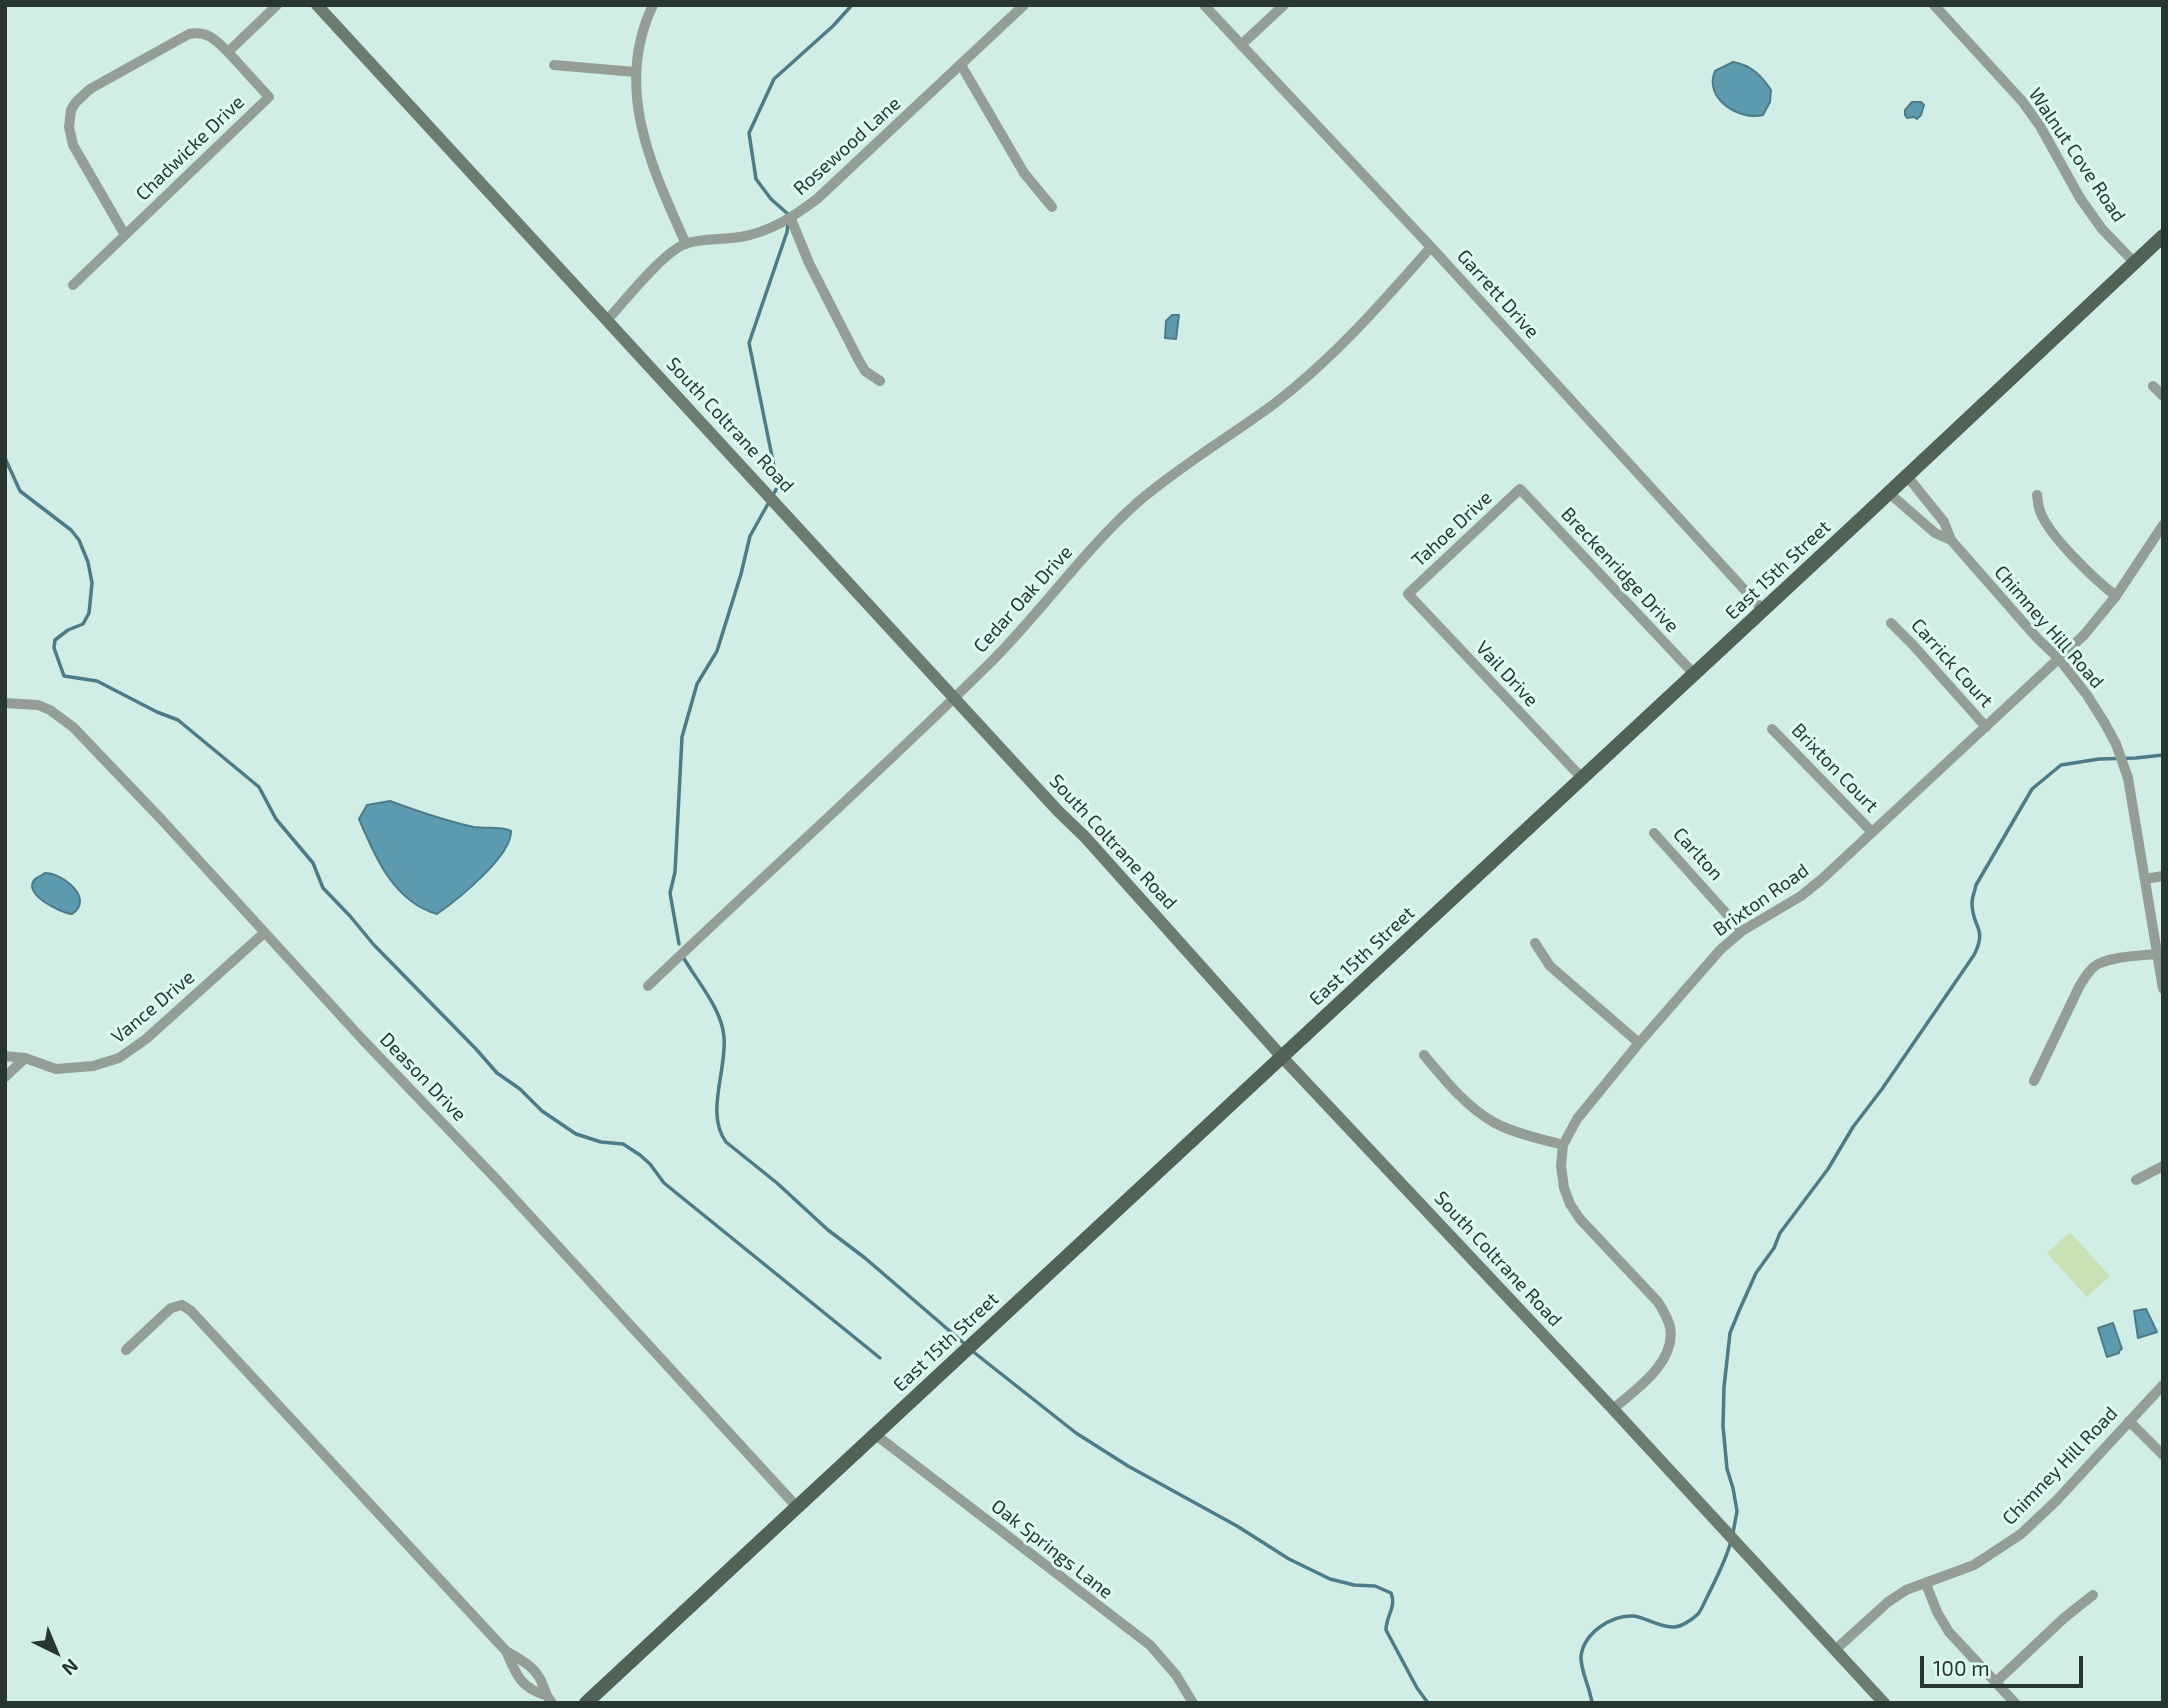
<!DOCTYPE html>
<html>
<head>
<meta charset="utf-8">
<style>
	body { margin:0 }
	#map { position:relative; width:2168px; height:1708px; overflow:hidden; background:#d0eee5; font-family:"Exo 2",sans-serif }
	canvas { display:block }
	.frame { position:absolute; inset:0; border:7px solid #293531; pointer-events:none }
	.north { position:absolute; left:21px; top:1617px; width:70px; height:70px; -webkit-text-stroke:5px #ddfbf2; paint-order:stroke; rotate:137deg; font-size:19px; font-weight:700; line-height:28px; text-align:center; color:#293531 }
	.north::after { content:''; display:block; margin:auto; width:24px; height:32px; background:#293531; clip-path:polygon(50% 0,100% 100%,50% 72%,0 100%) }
	.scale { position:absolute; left:1920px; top:1656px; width:163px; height:32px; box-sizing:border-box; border:4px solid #293531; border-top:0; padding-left:9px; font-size:21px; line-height:24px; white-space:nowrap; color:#293531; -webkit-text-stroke:5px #ddfbf2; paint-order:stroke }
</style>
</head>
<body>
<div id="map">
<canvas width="2168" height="1708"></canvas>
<div class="frame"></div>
<div class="north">N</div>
<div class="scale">100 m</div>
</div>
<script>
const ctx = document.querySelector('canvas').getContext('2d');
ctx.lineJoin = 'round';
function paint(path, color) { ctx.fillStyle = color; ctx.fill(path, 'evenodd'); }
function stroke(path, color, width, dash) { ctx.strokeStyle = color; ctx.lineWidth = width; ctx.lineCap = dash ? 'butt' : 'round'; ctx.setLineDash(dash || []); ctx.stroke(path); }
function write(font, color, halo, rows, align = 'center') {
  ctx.font = font + ' "Exo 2",sans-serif'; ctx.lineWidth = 6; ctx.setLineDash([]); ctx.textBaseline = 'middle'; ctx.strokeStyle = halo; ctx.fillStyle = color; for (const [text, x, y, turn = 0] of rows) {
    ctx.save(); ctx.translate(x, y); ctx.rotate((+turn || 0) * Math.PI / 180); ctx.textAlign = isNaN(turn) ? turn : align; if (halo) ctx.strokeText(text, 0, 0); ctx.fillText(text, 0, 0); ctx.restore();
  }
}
paint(new Path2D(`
	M2070 1232 2110 1276 2087 1297 2047 1253Z`), '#cae1b5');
const water = new Path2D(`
	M1733 62C1751 65 1761 75 1771 90L1770 102 1763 115C1739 121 1703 98 1715 71Z
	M1912 102H1921L1924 105 1921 115 1917 119 1914 117 1907 118 1905 115V110Z
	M1172 315H1179L1176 339 1165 338 1166 321Z
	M390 801C417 811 445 821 474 827 486 829 500 826 511 831 512 856 457 900 437 914 394 902 375 857 359 819L367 805Z
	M45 873C63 873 95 899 72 914 61 913 21 894 35 879 36 878 44 874 45 873Z
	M2146 1309 2157 1332 2138 1338 2134 1311Z
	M2113 1323 2122 1349 2119 1351V1353L2107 1357 2098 1328Z`);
paint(water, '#5c9aaf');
stroke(water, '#4d7c89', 2);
stroke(new Path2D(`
	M5 458 20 491 71 530 79 540 88 562 92 583 89 613 83 624 68 630 55 640 54 648 64 676 97 681 157 712 178 720 259 787 276 819 313 863 323 888 350 916 374 945 476 1049 497 1073 520 1089 542 1111 576 1134 601 1142 623 1144 640 1155 650 1164 664 1183 880 1358
	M773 495 778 486 749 343 787 232 789 215 771 199 756 179 749 133 774 79 833 26 852 5
	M679 944 670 893 675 872 682 737 697 684 717 651 741 574 750 536 769 502
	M683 957C697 981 722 1009 724 1037 727 1070 705 1114 726 1142L777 1183 828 1230 865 1258 966 1345
	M971 1350 1076 1433 1128 1466 1237 1526 1289 1559 1330 1579 1354 1585 1375 1586 1391 1593C1397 1607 1386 1615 1386 1630L1417 1688 1428 1703
	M1733 1533 1737 1511 1733 1488 1727 1469 1723 1426 1724 1387 1730 1333 1739 1311 1756 1273 1774 1248 1780 1233 1828 1169 1853 1127 1882 1089 1974 955C1988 928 1972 928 1972 903 1972 897 1975 891 1976 885L2032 789 2061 765 2099 759 2136 758 2163 755
	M1592 1703C1590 1687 1580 1670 1581 1656 1584 1633 1611 1615 1633 1616 1646 1617 1659 1628 1674 1627 1681 1627 1693 1619 1698 1614 1702 1609 1705 1601 1708 1595 1717 1577 1726 1560 1731 1541`), '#4d7c89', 3.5);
stroke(new Path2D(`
	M653 5C613 88 652 168 686 244
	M1204 5 1431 247 1763 610
	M1934 5 2022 101 2040 126 2080 198 2102 229 2134 262
	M1241 45 1284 5
	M554 65 635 72
	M961 65 1024 173 1052 207
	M791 219 809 263 858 359 865 371 880 381
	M125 235 73 145 69 127 71 110 76 102 90 89 189 34C207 30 216 40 228 52
	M73 285 269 97 228 52 277 5
	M607 320C626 300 661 254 685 244 701 238 723 240 740 237 770 232 793 217 817 199L1024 5
	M2153 386 2163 396
	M1907 476 1944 522 1951 540 2037 638 2059 659 2087 695 2104 722 2116 744 2128 778 2163 989
	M1889 493 1935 533 1951 540
	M2037 495C2038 500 2038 506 2040 511 2048 535 2095 580 2116 596
	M1891 623 1913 645 1986 727
	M5 703 38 705 50 710 73 727 161 819 363 1040 498 1181 797 1507
	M1772 729 1872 832
	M1581 777 1408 594 1520 489 1694 674
	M1654 833 1742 931
	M2145 879 2163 876
	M1535 943 1550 966 1639 1043
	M648 986C762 877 879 773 991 662 1042 611 1084 550 1138 502 1180 466 1229 437 1274 404 1334 358 1382 303 1431 247
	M1424 1055C1445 1080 1466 1107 1495 1123 1516 1134 1541 1139 1563 1145
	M5 1056 25 1058 56 1069 93 1066 119 1058 146 1039 264 933
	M5 1077 25 1058
	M2034 1081 2079 987C2084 979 2089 969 2098 964 2115 956 2138 956 2156 954
	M2136 1180 2163 1166
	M126 1350 171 1308 182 1305 191 1311 506 1651C519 1659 531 1664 539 1677 545 1686 543 1692 552 1703
	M1613 1409C1635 1390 1677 1362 1670 1327 1668 1318 1663 1310 1658 1302L1580 1219 1570 1204 1564 1188 1561 1166 1563 1145 1577 1119 1639 1043 1720 950 1742 931 1801 896 1822 879 2084 635 2116 596 2163 525
	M2129 1421 2163 1455
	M876 1435 1150 1645 1176 1675 1193 1703
	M1926 1584 1937 1612 1949 1632 2015 1703
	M1835 1650 1888 1602 1906 1590 1974 1565 2021 1534 2056 1501 2163 1385
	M506 1651C516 1674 520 1687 545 1695
	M1996 1682 2064 1618 2093 1595`), '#949e96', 10);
stroke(new Path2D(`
	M317 5 1058 811 1085 837 1282 1057 1613 1409 1884 1703`), '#6d7b70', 12);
stroke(new Path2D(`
	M586 1703 1861 519 2163 236`), '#526256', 14);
write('19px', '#293531', '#ddfbf2', [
	["Rosewood Lane",847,146,-42],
	["Chadwicke Drive",190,148,-44],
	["Walnut Cove Road",2077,155,56],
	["Garrett Drive",1498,294,48],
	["South Coltrane Road",730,425,47],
	["Tahoe Drive",1452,529,-43],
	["Breckenridge Drive",1620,570,47],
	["East 15th Street",1778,570,-43],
	["Cedar Oak Drive",1023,599,-48],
	["Chimney Hill Road",2049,627,49],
	["Carrick Court",1952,663,48],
	["Vail Drive",1507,674,47],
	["Brixton Court",1835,768,46],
	["South Coltrane Road",1113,842,47],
	["Carlton",1698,854,48],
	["Brixton Road",1761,900,-35],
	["East 15th Street",1362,956,-43],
	["Vance Drive",153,1007,-40],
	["Deason Drive",423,1077,46],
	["South Coltrane Road",1498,1259,47],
	["East 15th Street",946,1342,-43],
	["Chimney Hill Road",2060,1466,-46],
	["Oak Springs Lane",1052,1549,38]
]);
</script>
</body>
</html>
